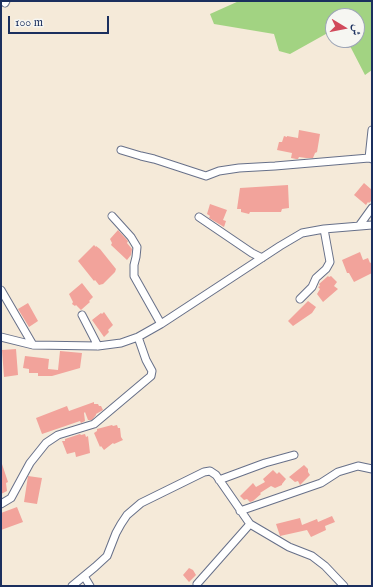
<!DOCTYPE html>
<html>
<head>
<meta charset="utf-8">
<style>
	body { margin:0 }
	#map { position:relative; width:373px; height:587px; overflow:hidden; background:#f5ead9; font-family:"IM FELL English",Amiri,serif }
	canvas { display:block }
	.frame { position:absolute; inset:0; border:2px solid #1b2f5e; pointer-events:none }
	.north { position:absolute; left:325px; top:8px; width:40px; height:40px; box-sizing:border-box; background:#f6f6f2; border:1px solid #9ea6b7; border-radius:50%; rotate:100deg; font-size:11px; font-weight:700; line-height:16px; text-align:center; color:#1b2f5e }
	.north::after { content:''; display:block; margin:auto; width:14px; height:18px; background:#d1495b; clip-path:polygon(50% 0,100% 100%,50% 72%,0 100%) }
	.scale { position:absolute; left:8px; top:16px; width:101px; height:18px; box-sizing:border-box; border:2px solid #1b2f5e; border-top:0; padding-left:5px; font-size:12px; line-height:14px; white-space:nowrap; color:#1b2f5e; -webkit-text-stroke:3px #f6f6f2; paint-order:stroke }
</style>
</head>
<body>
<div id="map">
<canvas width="373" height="587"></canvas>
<div class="frame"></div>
<div class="north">ش</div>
<div class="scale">100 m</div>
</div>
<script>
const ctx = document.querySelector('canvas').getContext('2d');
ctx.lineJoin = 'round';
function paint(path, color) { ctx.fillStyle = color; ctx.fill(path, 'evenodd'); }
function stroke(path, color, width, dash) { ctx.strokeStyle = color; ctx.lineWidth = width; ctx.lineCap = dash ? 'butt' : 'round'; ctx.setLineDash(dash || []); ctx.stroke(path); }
paint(new Path2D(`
	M239 1H372V70L365 75 350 46 349 40H357V16H333V30L290 54 279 51 274 34 214 24 210 14Z`), '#a2d382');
paint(new Path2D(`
	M299 130 320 134 317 152 315 153 313 158H306L299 157 298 159H296L291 158 292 153 277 150 279 142H282L284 136 287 137V136L298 138Z
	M364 183 372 190V200L369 203 368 202 366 205 354 195Z
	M288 185 289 208 282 209 281 212H250L249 214 241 212V209H237L240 188Z
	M210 204 227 210 223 220 226 221 224 227 209 218 210 216 207 214Z
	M118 230 127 240 128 241 127 243 132 249 131 255 127 260 111 245 112 243 110 239Z
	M94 245 96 247V246L100 249 116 269 115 272 103 284 99 285 95 280 94 281 78 261Z
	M360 252 363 260 368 258 370 263 372 262V273L354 282 349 273H347L342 260Z
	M328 276 329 277 331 276 337 282 334 286 338 289 323 302 317 294 320 289 318 287 320 286 319 284Z
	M82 283 93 297 89 301 90 302 81 310 76 305 75 306 72 304 73 302 69 294Z
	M308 301 316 307 312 313 293 326 288 321Z
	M28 303 38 321 29 327 18 309Z
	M104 312 113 325 108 330 109 332 104 337 92 320 101 313 102 314Z
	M16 349 18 375 4 377 2 350Z
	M60 351 82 353 80 368 52 376H38V373H29V369L23 368 25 356 42 358 49 359 48 369 58 370Z
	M94 402V404H98L99 406H101L103 410 96 414V415L92 420H88L85 412 84 413 85 421 81 423 80 421 42 434 36 418 67 406 69 411Z
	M112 425 113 426 117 425 118 428H120L121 437 123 440 114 444 113 443 104 450 101 446 100 447 94 433 97 431V429Z
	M80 434 81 435 85 434 86 437 88 436 90 453 76 457 75 452 67 454 62 441H65V439Z
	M1 464H2L8 482 6 483 7 491 1 494Z
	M304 465 308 469V472L310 475 300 485 298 481 295 482 289 477Z
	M273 470 277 474 279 472 286 479 282 484V485L275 488 271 486 260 493 261 494 253 501 250 502 247 499 244 500 240 496 253 483 256 487 265 482 263 479Z
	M28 476 42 478 37 504 24 502Z
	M17 507 23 522 1 530V513Z
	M332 516 335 522 325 526 326 530 311 537 307 530 280 536 276 524 300 518 302 525 317 519 318 522Z
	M189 568 193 570 196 575 189 582 183 575Z`), '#f2a39b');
const minor = new Path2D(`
	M5 3 6 1
	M121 150 141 156 154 159 206 176 219 171 239 168 275 166 369 158 372 159
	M369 158 372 130
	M112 216 131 237 137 247 136 257 134 265V276L161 324
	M199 217 252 253 262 258
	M359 226 372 208
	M1 290 33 345
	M300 299 312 287 316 278 326 269 330 262 324 229
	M82 315 98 346
	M1 337 33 345 98 346 121 343 138 337 161 324 280 246 302 233 324 229 372 225
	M219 480 265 463 294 455
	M1 504 11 498 30 463 46 443 58 435 94 424 151 376 152 371 146 360 138 337
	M240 511 321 483 338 472 358 466 372 469
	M84 576 90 586
	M197 584 250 524
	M72 586 95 567 107 556 116 533 121 524 127 515 141 503 204 472 210 471 216 475 250 524 289 547 312 556 325 566 344 586`);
stroke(minor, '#677089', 9);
stroke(minor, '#fff', 7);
</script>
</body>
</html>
